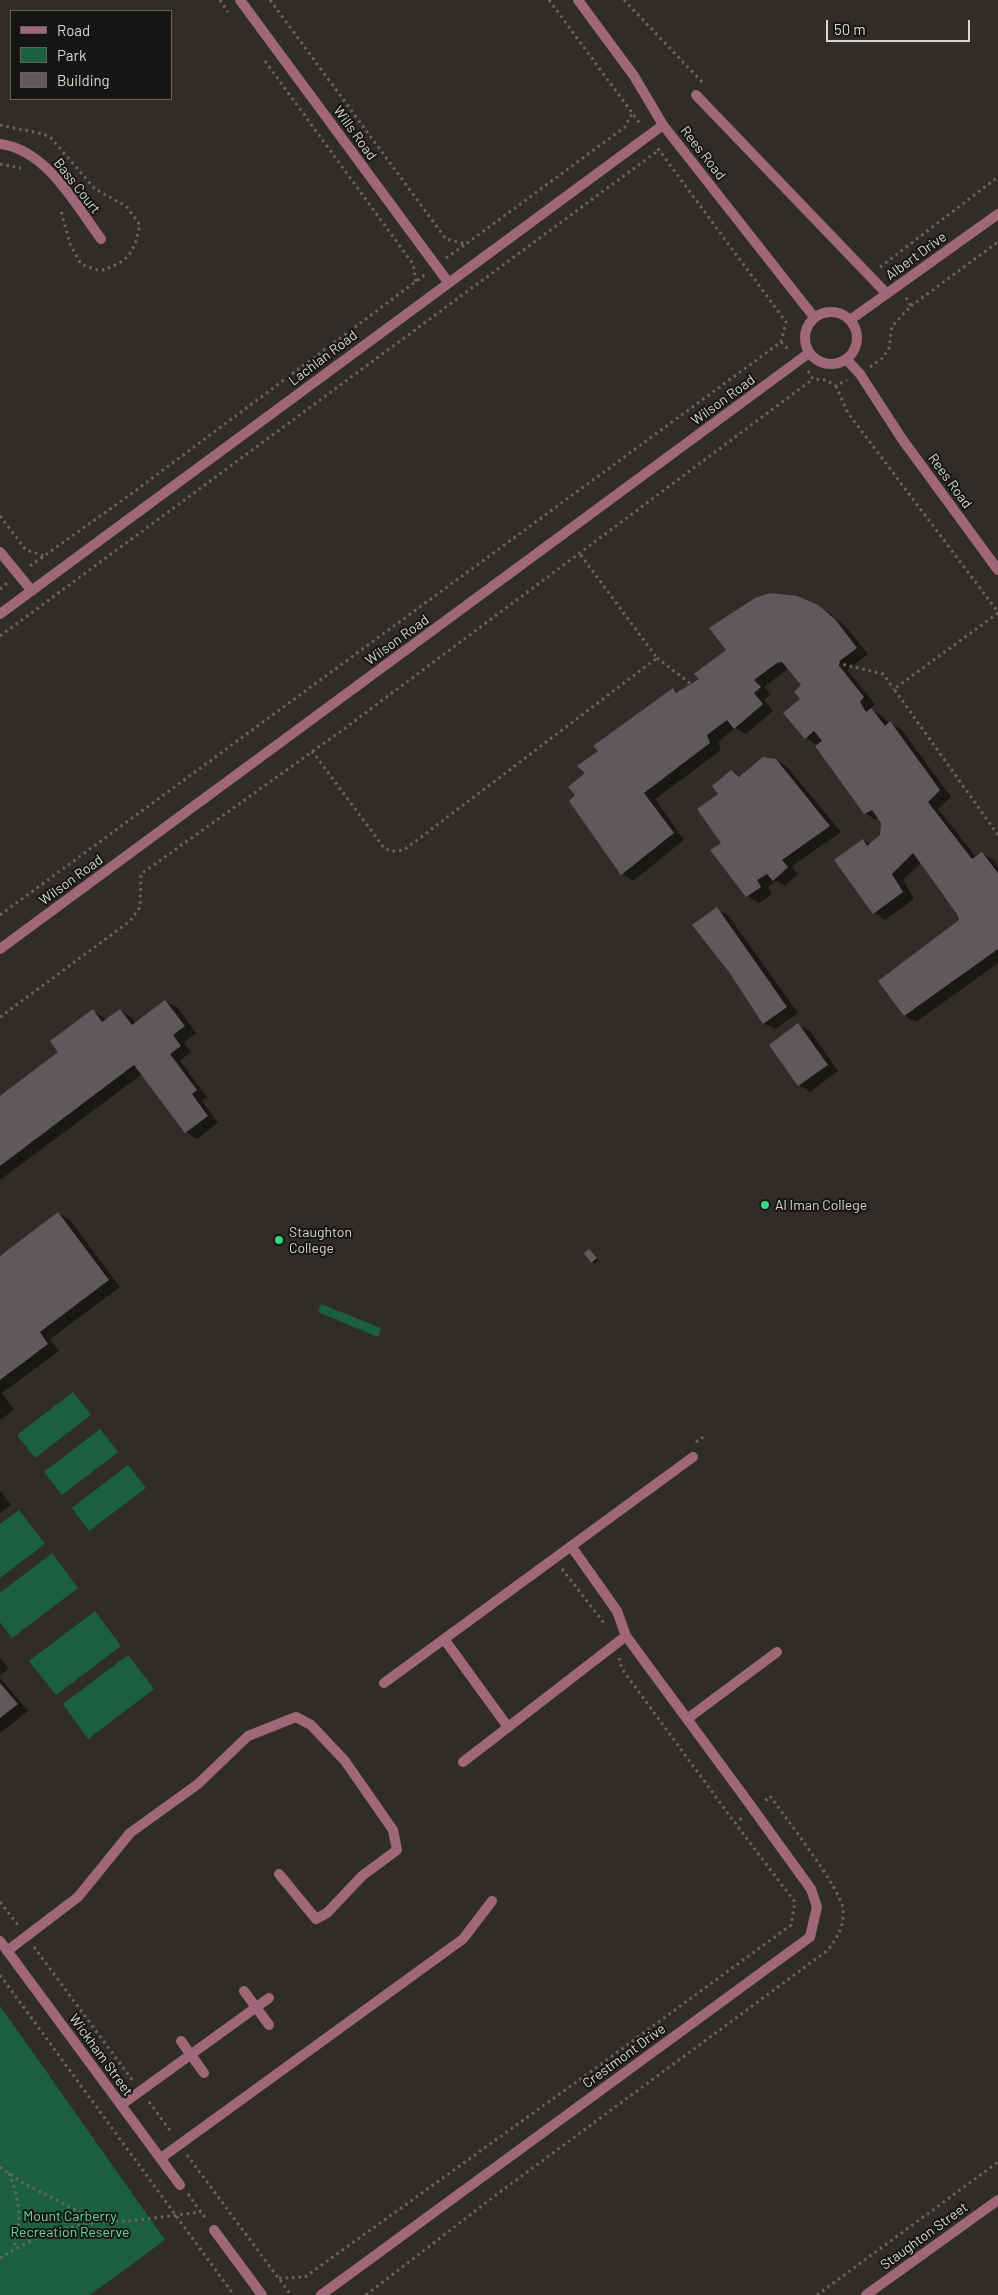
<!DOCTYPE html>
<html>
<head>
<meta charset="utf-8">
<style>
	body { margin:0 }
	#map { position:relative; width:998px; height:2295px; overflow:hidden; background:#302d28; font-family:Barlow,sans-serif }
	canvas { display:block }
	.legend { position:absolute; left:10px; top:10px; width:162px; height:90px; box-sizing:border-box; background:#171513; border:1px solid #646260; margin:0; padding:6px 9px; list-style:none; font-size:15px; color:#d8d6d3 }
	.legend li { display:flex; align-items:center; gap:10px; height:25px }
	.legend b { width:25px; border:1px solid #646260 }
	.scale { position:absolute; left:826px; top:20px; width:144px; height:22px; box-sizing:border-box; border:2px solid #d8d6d3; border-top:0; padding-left:6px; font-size:15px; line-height:18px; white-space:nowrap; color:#d8d6d3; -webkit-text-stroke:4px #171513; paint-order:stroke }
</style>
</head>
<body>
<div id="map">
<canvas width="998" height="2295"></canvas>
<ul class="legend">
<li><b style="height:6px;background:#9f6777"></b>Road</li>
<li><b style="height:14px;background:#1b5f43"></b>Park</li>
<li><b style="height:14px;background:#5f595d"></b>Building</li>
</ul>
<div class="scale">50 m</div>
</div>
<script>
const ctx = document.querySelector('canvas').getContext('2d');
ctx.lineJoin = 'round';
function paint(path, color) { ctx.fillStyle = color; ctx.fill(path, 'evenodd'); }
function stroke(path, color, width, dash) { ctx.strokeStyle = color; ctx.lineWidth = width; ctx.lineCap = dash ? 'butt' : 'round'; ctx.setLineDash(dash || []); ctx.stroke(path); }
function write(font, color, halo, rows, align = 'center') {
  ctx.font = font + ' Barlow,sans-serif'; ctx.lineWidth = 4; ctx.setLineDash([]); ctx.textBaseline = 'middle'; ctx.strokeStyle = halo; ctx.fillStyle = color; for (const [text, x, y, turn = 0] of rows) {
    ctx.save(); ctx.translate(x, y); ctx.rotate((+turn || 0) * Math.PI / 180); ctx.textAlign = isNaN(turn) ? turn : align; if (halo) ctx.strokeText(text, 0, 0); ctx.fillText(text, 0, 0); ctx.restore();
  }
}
paint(new Path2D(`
	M321 1304 381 1328 378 1337 318 1312Z
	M73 1392 91 1415 35 1458 17 1435Z
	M100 1429 118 1452 62 1495 44 1472Z
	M128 1465 146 1488 89 1531 72 1508Z
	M19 1510 45 1544 0 1578V1524Z
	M52 1553 78 1588 12 1638 0 1622V1593Z
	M95 1611 121 1646 56 1695 29 1661Z
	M128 1655 154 1689 88 1739 63 1704Z
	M0 2006 165 2240 90 2295H0Z`), '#1b5f43');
paint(new Path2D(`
	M818 606 830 613 846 627 868 654 847 670 875 704 870 709 882 716 889 724 890 723 901 729 951 797 938 809 976 857 982 853 993 860 998 866V963L916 1022 905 1016 960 920 959 913 921 863 903 880 914 899 885 920 874 913 863 840 871 844 881 836 882 823 879 818 876 820 865 813 818 746 806 738 802 699 803 686 789 668 764 687 771 694 764 700 773 711 746 734 735 728 718 742 721 750 655 799 684 840 633 881 622 874 577 795 600 752 673 689 679 693Z
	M776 760 787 767 841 832 792 866 798 874 785 886 776 881 768 887 772 894 759 903 747 896 712 851 723 843 719 794 732 771 741 777Z
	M717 909 728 915 798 1013 775 1029 763 1023Z
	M165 1001 177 1007 196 1033 184 1042 191 1052 180 1061 207 1097 202 1101 218 1123 197 1139 186 1132 142 1074 0 1180V1098L60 1053 93 1010 107 1020 120 1010 131 1017 136 1024Z
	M798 1025 810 1031 838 1071 810 1092 799 1085 770 1045Z
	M58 1213 70 1220 120 1287 50 1339 59 1351 2 1393 14 1410 0 1420V1255L1 1256Z
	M589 1250 599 1260 595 1264 592 1262Z
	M0 1491 11 1505 0 1513Z
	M0 1658 9 1669 0 1675Z
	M0 1678 28 1711 0 1733Z`), '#0007');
paint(new Path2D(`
	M770 593 797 596 818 605 835 619 857 648 837 663 864 697 860 702 866 712 871 708 885 726 890 721 940 790 928 802 972 859 982 852 998 873V949L904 1016 878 981 959 920 957 914 913 853 892 874 903 892 873 914 834 860 863 839 867 846 880 835 881 823 872 810 864 814 815 746 822 741 814 731 805 739 783 713 800 699 794 692 801 685 782 662 777 663 754 680 761 687 754 693 763 704 734 729 727 720 707 735 710 743 644 793 674 833 621 875 569 801 575 795 568 787 585 773 577 766 598 751 593 746 673 688 676 693 699 679 694 674 726 650 709 628 755 598Z
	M763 757 776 759 830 826 782 860 788 867 773 881 767 874 757 880 761 887 746 897 710 850 721 843 697 809 718 794 712 786 731 770 739 777Z
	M717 907 787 1007 763 1024 729 972 692 925Z
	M165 1000 185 1026 173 1035 181 1046 170 1054 197 1090 192 1094 208 1116 185 1133 134 1065 0 1166V1096L58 1052 50 1041 93 1009 102 1022 120 1009 132 1025Z
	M798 1023 828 1065 798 1086 769 1045Z
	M58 1212 109 1280 40 1332 48 1344 0 1380V1256Z
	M589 1249 597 1258 591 1263 584 1253Z
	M0 1683 18 1704 0 1718Z`), '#5f595d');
stroke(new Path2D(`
	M220 0 228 12
	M270 0 446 239 466 244 625 127 632 113
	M549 0 641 125
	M624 0 702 82
	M265 61 413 264 416 282
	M0 125 43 134 51 138 95 189 126 206 140 225C133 255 129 261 100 271L81 264 70 244 61 211
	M0 164 21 168
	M446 258 466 244
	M880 267 998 177
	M911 306 998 242
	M781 342 789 350
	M870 367 883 358 889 348 892 326 911 306 905 296
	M808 371 813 379 826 380 836 386 847 380
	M836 386 848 413 998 612
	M0 516 26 550 44 556
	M30 566 131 494 426 274
	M0 589 7 583
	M998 613 894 689 998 835
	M0 636 659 150
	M657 658 691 684
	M837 663 883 674 894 689
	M312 751 385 849 394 851 404 850 657 658 580 554
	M0 915 781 342 786 322 656 146
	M0 1017 130 921 140 907 141 874 337 734 813 379
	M696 1442 703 1437
	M562 1569 604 1623
	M619 1658 622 1669 735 1823 742 1818
	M0 1902 19 1926
	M34 1947 133 2081
	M0 1975 234 2295
	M149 2102 172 2133
	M187 2155 291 2295
	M0 2167 23 2183 99 2222 130 2221 201 2212
	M9 2173C20 2201 22 2220 14 2249
	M188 2194 206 2219
	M0 2258C30 2239 63 2226 98 2222
	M279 2278 305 2277 586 2075 791 1925 795 1902 735 1823
	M366 2295 496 2195 828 1950C838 1936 844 1928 843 1909 841 1889 785 1817 770 1796L765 1801
	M817 2295 998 2162`), '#686561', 3, [2.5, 4]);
stroke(new Path2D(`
	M696 95 887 294
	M571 1546 617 1611 626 1636 743 1795
	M444 1639 508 1727
	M384 1683 693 1457
	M687 1719 777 1652
	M463 1762 626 1636
	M7 1951 78 1897 130 1833 198 1784 248 1736 296 1717 311 1725 345 1761 393 1830 397 1850 362 1876 327 1913 316 1919 279 1874
	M244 1991 269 2025
	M181 2041 204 2073
	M121 2105 269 1998
	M161 2158 463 1939 492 1901`), '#9f6777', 10);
stroke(new Path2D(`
	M240 0 448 282
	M0 144C47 150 75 204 101 239
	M0 552 32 591
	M0 614 663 125
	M0 1941 180 2185
	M214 2230 262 2295
	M321 2295 810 1937 817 1907 811 1889 743 1795
	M866 2295 998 2200`), '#9f6777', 10);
stroke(new Path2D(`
	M578 0 634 76 663 125 814 317
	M805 338a26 26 0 1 1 52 0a26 26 0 1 1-52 0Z
	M850 320 998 214
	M846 359 860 374 902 439 998 570
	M0 949 809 353`), '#9f6777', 10);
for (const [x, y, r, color] of [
	[765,1205,5,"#32d882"],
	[279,1240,5,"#32d882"]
]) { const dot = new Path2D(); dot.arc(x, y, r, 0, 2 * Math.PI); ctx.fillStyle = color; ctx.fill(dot); stroke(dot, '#171513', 2); }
write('14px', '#d8d6d3', '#171513', [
	["Wills Road",355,133,54],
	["Rees Road",703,153,52],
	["Bass Court",77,186,52],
	["Albert Drive",916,256,-36],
	["Lachlan Road",323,358,-37],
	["Wilson Road",723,400,-36],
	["Rees Road",950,481,54],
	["Wilson Road",397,640,-36],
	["Wilson Road",71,880,-36],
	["Wickham Street",101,2055,54],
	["Crestmont Drive",624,2056,-36],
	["Staughton Street",924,2236,-36]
]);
write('14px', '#d8d6d3', '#171513', [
	["Al Iman College",775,1205],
	["Staughton",289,1232],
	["College",289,1248]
], 'left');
write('14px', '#60dba5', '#171513', [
	["Mount Carberry",70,2216],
	["Recreation Reserve",70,2232]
]);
</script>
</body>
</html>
